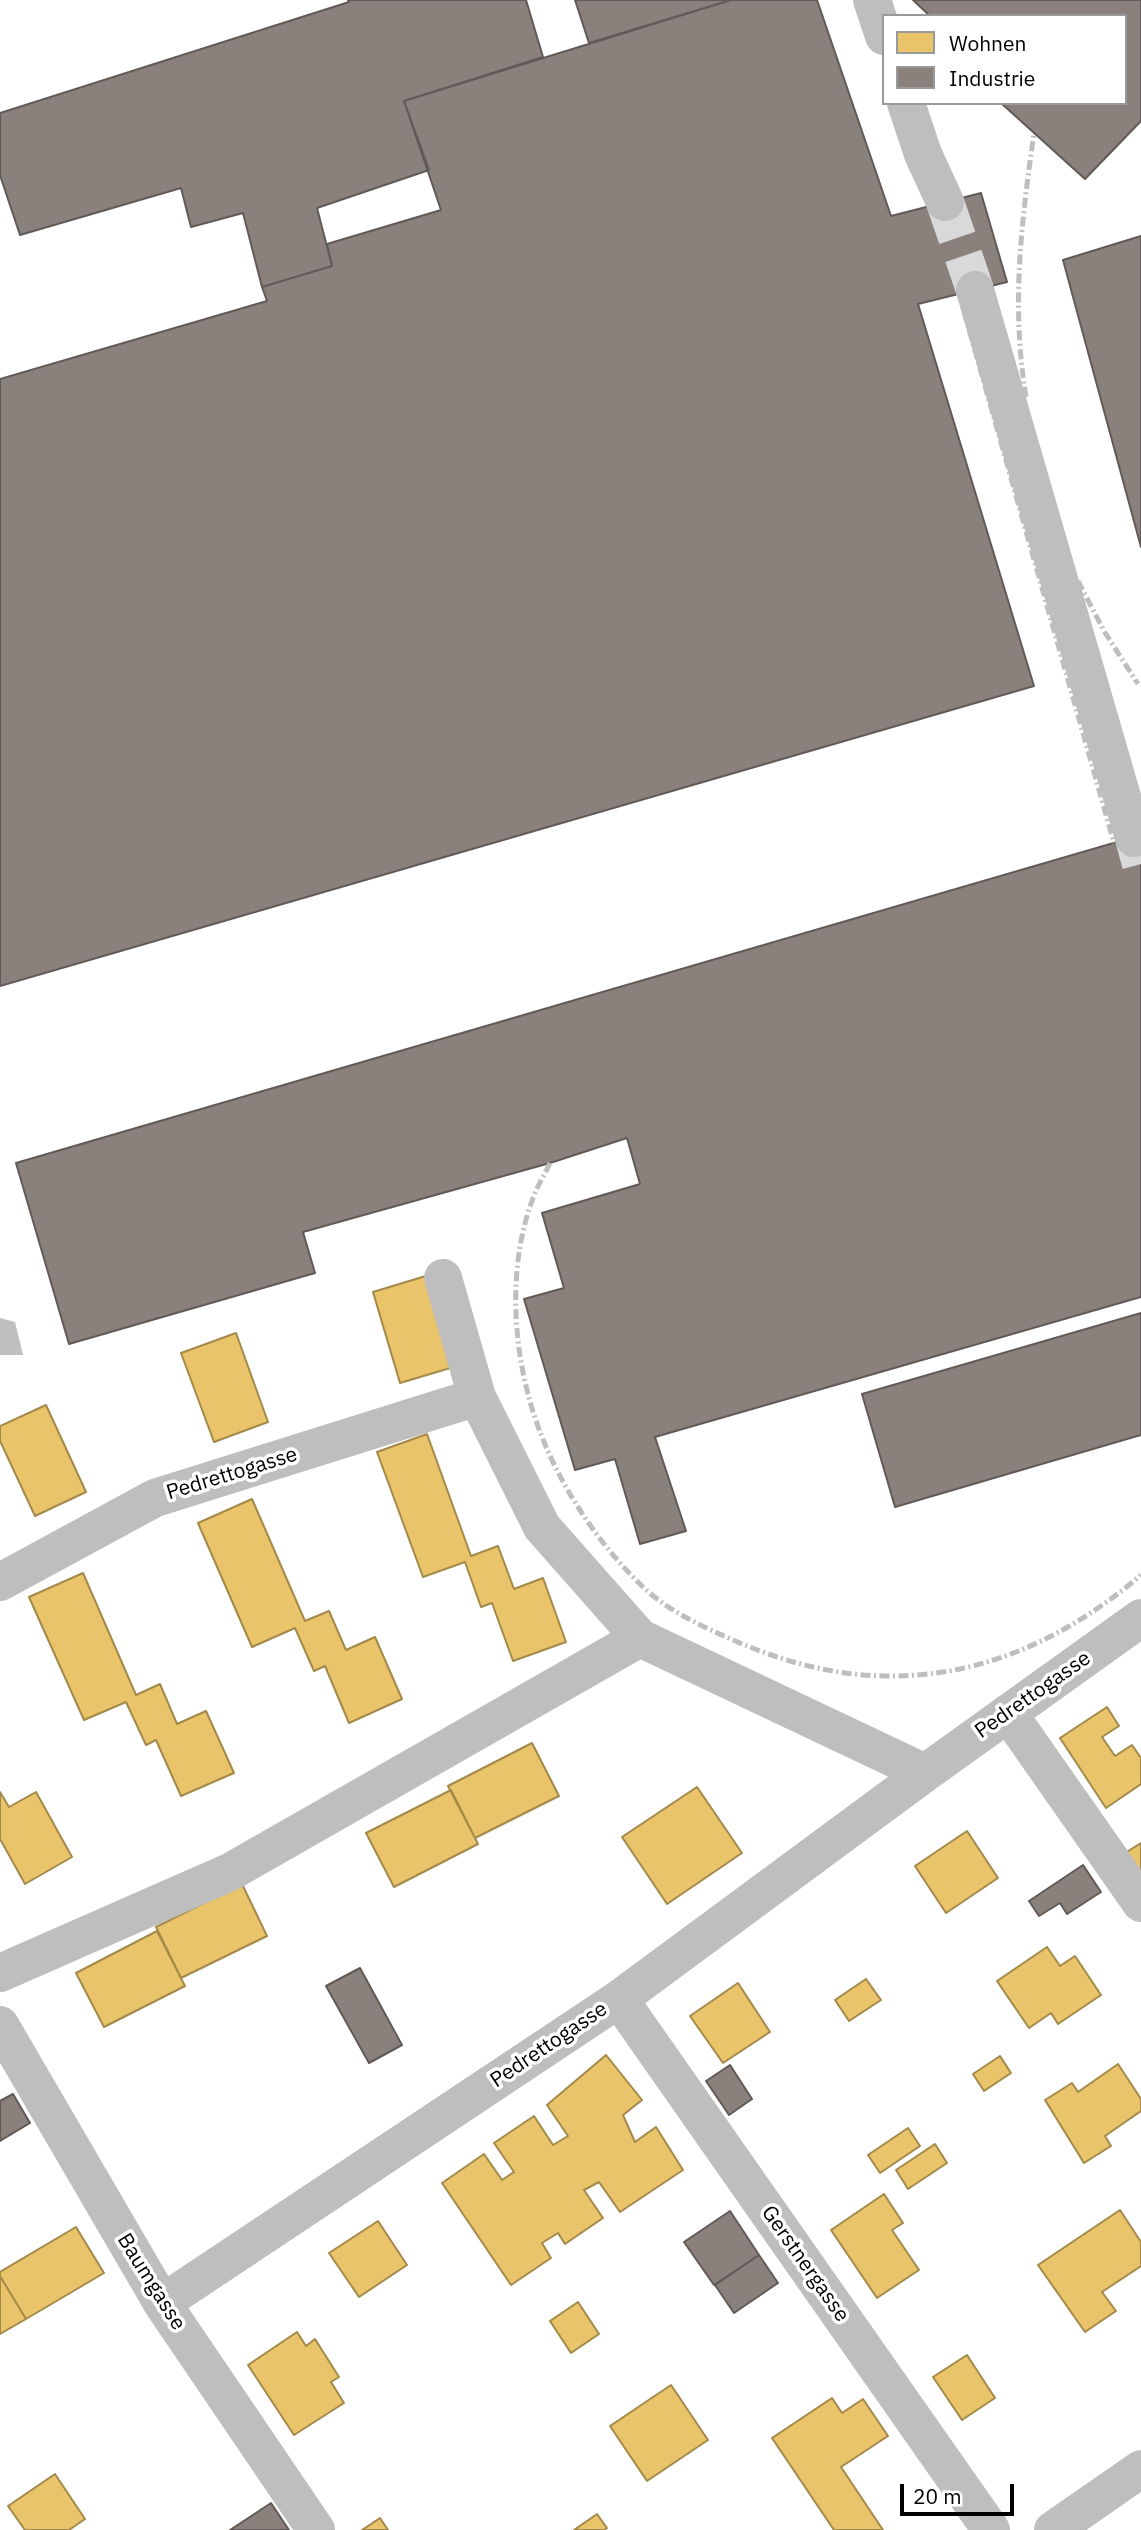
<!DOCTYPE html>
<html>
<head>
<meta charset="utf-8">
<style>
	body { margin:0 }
	#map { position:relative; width:1141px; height:2530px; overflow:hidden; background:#fff; font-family:"IBM Plex Sans",sans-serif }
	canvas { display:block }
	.legend { position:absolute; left:882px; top:14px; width:245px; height:91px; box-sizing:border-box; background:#fff; border:2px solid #999; margin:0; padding:9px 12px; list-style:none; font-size:21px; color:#000 }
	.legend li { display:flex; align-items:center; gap:14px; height:35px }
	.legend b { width:35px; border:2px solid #999 }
	.scale { position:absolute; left:900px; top:2484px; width:114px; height:32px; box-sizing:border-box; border:4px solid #000; border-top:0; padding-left:9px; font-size:21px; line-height:24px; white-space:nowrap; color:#000; -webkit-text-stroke:5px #fff; paint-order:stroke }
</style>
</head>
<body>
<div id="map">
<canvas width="1141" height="2530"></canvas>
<ul class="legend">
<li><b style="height:19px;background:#e9c46a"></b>Wohnen</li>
<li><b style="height:19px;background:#8a817c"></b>Industrie</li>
</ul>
<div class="scale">20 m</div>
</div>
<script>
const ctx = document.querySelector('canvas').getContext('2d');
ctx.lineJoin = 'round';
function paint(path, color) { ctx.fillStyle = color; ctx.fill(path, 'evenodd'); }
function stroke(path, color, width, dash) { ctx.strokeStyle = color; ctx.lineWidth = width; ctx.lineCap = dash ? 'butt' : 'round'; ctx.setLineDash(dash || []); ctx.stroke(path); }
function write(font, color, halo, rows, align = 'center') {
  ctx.font = font + ' "IBM Plex Sans",sans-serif'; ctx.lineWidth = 7; ctx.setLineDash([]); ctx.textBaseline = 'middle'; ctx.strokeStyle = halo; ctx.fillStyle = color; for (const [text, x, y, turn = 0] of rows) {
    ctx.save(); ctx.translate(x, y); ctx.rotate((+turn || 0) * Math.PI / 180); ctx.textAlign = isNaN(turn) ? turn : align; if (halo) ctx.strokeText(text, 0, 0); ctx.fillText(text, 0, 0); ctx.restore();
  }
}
paint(new Path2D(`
	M0 1318 15 1322 23 1355H0Z`), '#bfbfbf');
const homes = new Path2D(`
	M429 1275 457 1366 400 1383 373 1292Z
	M236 1333 268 1422 214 1442 181 1353Z
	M46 1405 86 1492 35 1516 0 1441V1426Z
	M427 1434 471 1556 498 1546 514 1589 543 1578 566 1642 513 1661 492 1603 481 1607 465 1562 423 1577 377 1452Z
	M252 1499 305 1621 329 1611 346 1650 375 1637 402 1699 349 1723 325 1666 314 1671 295 1628 252 1647 198 1523Z
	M83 1573 136 1695 160 1684 177 1724 206 1711 234 1773 181 1796 156 1740 146 1745 126 1702 84 1720 29 1597Z
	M1107 1707 1119 1726 1102 1737 1115 1756 1132 1745 1141 1758V1784L1106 1808 1060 1738Z
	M532 1743 559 1796 475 1838 448 1786Z
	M697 1787 742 1853 667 1904 622 1837Z
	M451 1790 478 1844 394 1887 366 1833Z
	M0 1792 9 1807 36 1792 72 1857 25 1884 0 1839Z
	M967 1831 998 1878 946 1913 915 1866Z
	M1141 1843V1877L1125 1853Z
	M242 1884 267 1936 181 1978 156 1927Z
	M157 1931 185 1986 104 2027 76 1973Z
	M1047 1947 1060 1966 1075 1956 1101 1995 1058 2024 1051 2013 1029 2028 997 1981Z
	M866 1979 881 2000 849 2021 835 2000Z
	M738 1983 770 2032 723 2063 690 2016Z
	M606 2055 642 2100 623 2115 635 2142 656 2127 683 2170 620 2212 599 2182 584 2190 603 2218 565 2244 558 2233 542 2243 551 2258 511 2285 442 2183 484 2154 502 2180 514 2172 494 2143 534 2116 553 2145 568 2136 547 2105Z
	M1000 2056 1011 2073 984 2091 973 2074Z
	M1118 2064 1141 2099V2111L1105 2136 1111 2146 1084 2163 1045 2100 1072 2083 1078 2092Z
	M908 2128 920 2146 880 2173 868 2155Z
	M935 2144 947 2163 908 2189 896 2170Z
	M884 2194 903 2223 892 2230 919 2270 877 2298 831 2230Z
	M1120 2210 1141 2242V2266L1102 2292 1116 2311 1085 2332 1038 2265Z
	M378 2221 407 2265 359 2297 329 2253Z
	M76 2227 104 2273 26 2319 0 2276V2272Z
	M0 2276 26 2319 0 2334Z
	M578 2302 599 2334 571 2353 550 2321Z
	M297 2332 306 2346 315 2339 339 2377 331 2382 344 2403 294 2435 248 2365Z
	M967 2355 995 2398 962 2420 933 2377Z
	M671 2385 708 2440 647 2481 610 2426Z
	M832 2398 842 2413 863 2399 888 2436 841 2467 883 2530H834L772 2438Z
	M55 2474 85 2519 69 2530H25L8 2506Z
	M597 2514 607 2528 604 2530H574Z
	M380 2518 388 2530H362Z`);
paint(homes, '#e9c46a');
stroke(homes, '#a3894a', 2);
const industry = new Path2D(`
	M348 0H526L543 57 404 101 429 170 317 208 332 266 262 287 243 213 191 227 181 188 20 235 0 175V113L349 2Z
	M575 0H731L589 43Z
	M731 0H817L891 216 981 193 1007 282 918 304 1034 686 0 986V379L267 301 262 287 332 266 327 244 441 210 404 101Z
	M913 0H1141V121L1085 179 1001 103H1125V16H930Z
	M1141 236V547L1063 260Z
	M1141 835V1297L655 1437 686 1531 640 1544 615 1459 575 1470 524 1299 564 1288 542 1213 640 1184 627 1138 550 1163 303 1232 315 1273 69 1344 16 1163Z
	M1141 1313V1435L895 1507 862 1394Z
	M1083 1865 1101 1892 1067 1914 1060 1903 1039 1916 1029 1901Z
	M360 1968 402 2045 369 2063 326 1986Z
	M730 2065 752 2099 729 2115 706 2081Z
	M13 2094 30 2123 0 2141V2101Z
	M730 2211 759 2255 714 2285 684 2242Z
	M759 2255 778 2283 734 2313 715 2285Z
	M271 2503 289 2530H230Z`);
paint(industry, '#8a817c');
stroke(industry, '#615a57', 2);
stroke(new Path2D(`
	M945 202 975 290
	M1134 838 1141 864`), '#d9d9d9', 38, [38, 19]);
stroke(new Path2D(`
	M872 0 884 36
	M906 103 923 154 945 202
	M975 290 1134 838
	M443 1278 477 1397 542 1527 640 1638 925 1773
	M0 1582 155 1498 477 1397
	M1008 1713 1141 1903
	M0 1973 230 1872 640 1638
	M619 1999 991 2530
	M0 2025 162 2303 316 2530
	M162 2303 619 1999 925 1773 1141 1618
	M1053 2530 1141 2469`), '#bebebe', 38);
stroke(new Path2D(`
	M872 0 884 40
	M902 103 933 205
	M911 103 953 201
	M986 287 1141 820
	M959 294 1114 843
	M1026 397C1011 305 1021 225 1034 133
	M1078 581 1104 631 1138 684
	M550 1163C544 1176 536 1188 532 1201 510 1261 512 1333 528 1394 546 1465 590 1536 643 1587 666 1609 695 1623 724 1636 801 1671 875 1686 960 1669 1027 1655 1090 1619 1141 1575`), '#bebebe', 5, [10, 3.5, 2, 3.5]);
write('21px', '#000', '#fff', [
	["Pedrettogasse",232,1474,-17],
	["Pedrettogasse",1033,1695,-35],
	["Pedrettogasse",549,2045,-34],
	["Gerstnergasse",805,2264,55],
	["Baumgasse",151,2282,58]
]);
</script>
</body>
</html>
